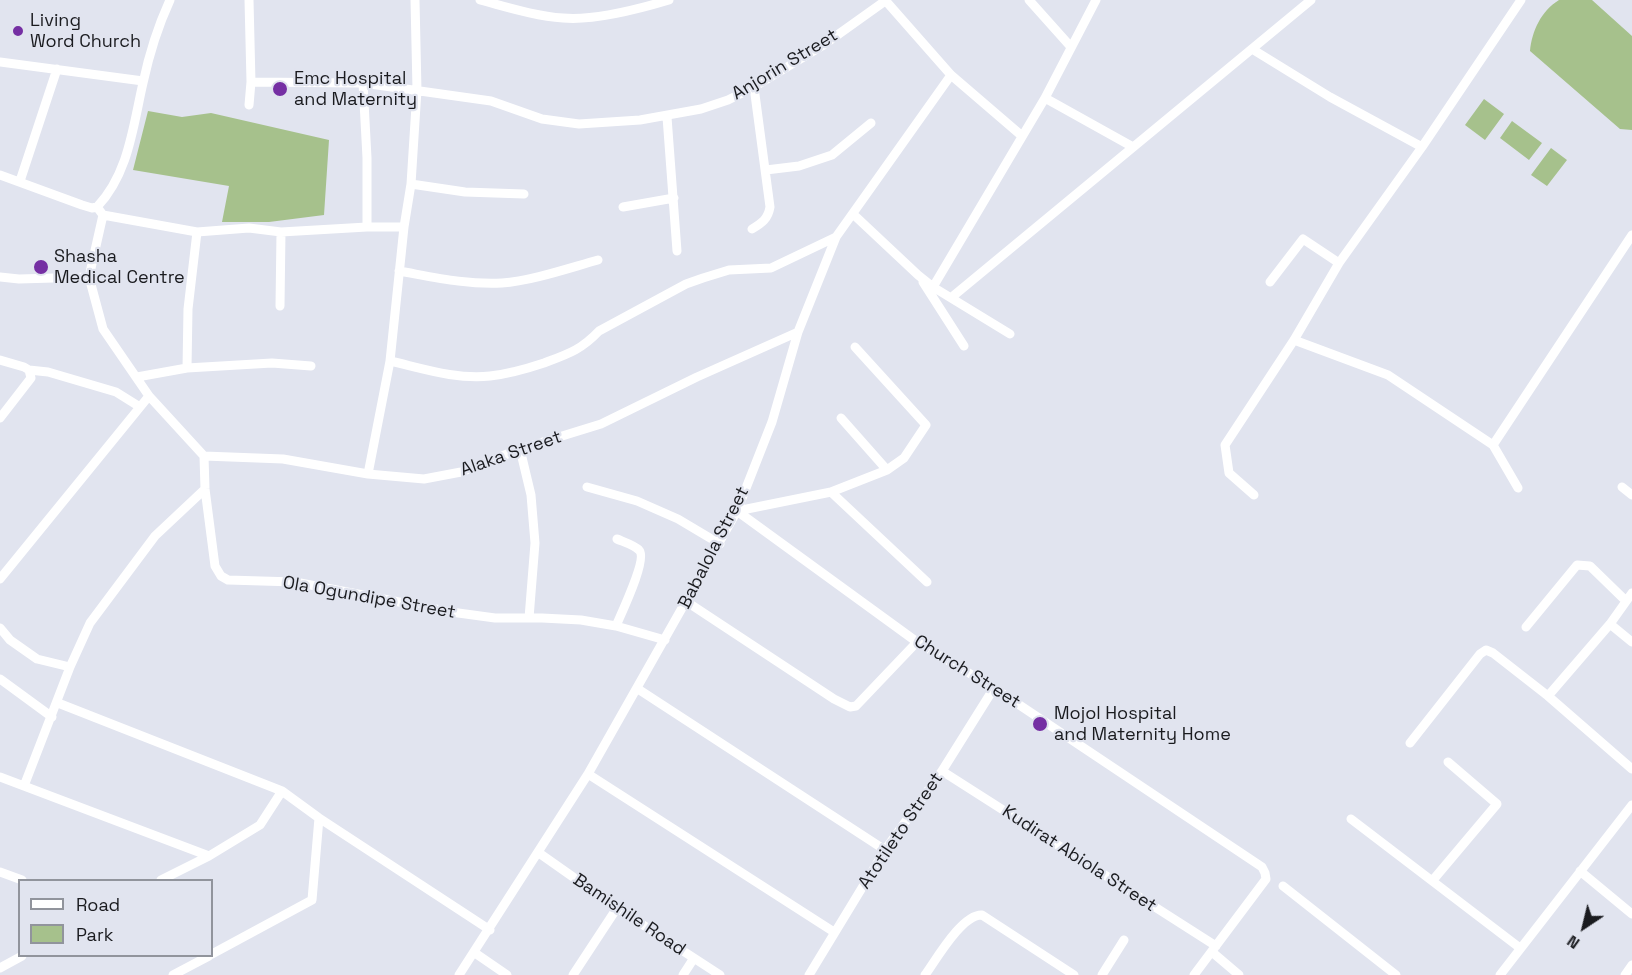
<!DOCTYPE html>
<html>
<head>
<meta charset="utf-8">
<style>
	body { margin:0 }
	#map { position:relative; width:1632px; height:975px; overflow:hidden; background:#e1e4ef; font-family:"Space Grotesk",sans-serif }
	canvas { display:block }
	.legend { position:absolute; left:18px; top:879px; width:195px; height:78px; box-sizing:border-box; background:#e1e4ef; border:2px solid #91949c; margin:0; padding:8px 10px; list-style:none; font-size:18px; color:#1a1b1f }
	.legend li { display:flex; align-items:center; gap:12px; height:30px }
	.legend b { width:30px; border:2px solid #91949c }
	.north { position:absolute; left:1554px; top:897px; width:60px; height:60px; -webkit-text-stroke:4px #e1e4ef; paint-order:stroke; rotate:215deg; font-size:16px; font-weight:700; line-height:24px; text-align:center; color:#1a1b1f }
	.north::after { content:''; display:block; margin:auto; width:21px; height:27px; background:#1a1b1f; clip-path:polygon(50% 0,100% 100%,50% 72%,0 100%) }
</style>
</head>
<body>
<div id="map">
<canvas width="1632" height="975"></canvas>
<ul class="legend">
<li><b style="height:8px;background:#fff"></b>Road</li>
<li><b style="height:16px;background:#a6c18c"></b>Park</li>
</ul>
<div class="north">N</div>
</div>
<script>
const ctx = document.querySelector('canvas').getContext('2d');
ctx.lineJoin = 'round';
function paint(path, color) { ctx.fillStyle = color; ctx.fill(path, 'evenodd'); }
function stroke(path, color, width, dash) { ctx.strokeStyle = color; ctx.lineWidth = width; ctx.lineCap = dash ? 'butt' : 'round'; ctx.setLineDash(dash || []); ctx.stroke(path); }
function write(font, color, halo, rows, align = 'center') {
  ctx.font = font + ' "Space Grotesk",sans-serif'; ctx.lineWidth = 4.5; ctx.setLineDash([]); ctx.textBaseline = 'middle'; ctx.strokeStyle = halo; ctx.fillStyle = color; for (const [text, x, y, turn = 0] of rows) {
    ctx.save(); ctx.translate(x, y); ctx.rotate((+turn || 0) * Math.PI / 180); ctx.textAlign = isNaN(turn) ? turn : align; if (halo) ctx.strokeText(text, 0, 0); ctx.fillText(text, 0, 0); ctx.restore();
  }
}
paint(new Path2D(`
	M1559 0H1592L1632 36V130L1620 129 1530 51C1532 31 1541 11 1559 0Z
	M1484 99 1504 114 1485 140 1465 125Z
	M148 111 182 117 211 113 329 140 324 215 269 222H222L229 186 133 170Z
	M1512 121 1542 143 1529 160 1500 138Z
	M1551 148 1567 160 1547 186 1531 175Z`), '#a6c18c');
stroke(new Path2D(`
	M480 0C507 7 535 16 563 18 595 21 639 9 669 0
	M885 0 951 75 1022 136
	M1029 0 1071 47
	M1252 49 1330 97 1422 147
	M0 62 143 81
	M251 82 363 83 491 101 542 119 579 124 640 120 701 109 728 100 754 87 822 46 885 1
	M363 83 367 158V227
	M1045 98 1133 147
	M249 105 251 82 249 0
	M667 117 677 251
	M766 170 799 166 832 155 871 123
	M0 175 82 205 92 208 97 207
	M20 181 57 69
	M411 184 465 192 524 194
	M97 207 103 215 197 232 249 228 281 232 367 227H404
	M97 207C129 173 133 126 143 83 149 55 158 26 170 0
	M623 207 674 198
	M853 214 918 275 933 287 1010 334
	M103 215 89 277 103 329 149 396 204 456 205 489 215 566 221 576 228 580 295 582 451 612 495 618H542L581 620 616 626 665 640
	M752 229C762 223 768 219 770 207L754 87
	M399 271C433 277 467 285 502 283 531 281 569 268 598 260
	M0 277 19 279 89 277
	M923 282 964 346
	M1270 282 1303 239 1339 263
	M933 287 1045 98 1096 0
	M952 297 1311 0
	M280 306 281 232
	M1294 340 1388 375 1493 445 1518 488
	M0 360 24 367 29 370 31 378 0 418
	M390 361C421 368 457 380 490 376 509 374 526 369 544 363 568 354 581 350 599 331L686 284 703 278 729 270 771 268 836 237
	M187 368 188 309 197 232
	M29 370 48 372 116 392 140 407
	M137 377 187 368 272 363 311 366
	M841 418 887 470
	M1493 445 1632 235
	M520 449 531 495 535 543 529 618
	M204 456 283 459 368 474 424 479 461 472 520 449 601 424 697 377 798 332
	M368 474 390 361 404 227 411 184 417 90 415 0
	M587 487 637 501 678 519 720 544
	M1622 487 1632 495
	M831 492 927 582
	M1254 495 1229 473 1225 445 1294 340 1339 263 1422 147 1521 0
	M737 511 917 642 994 688 1262 867 1265 873 1266 879 1194 975
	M737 511 831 492 887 470 904 458 926 425 855 347
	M0 579 149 396
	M687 602 834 699 850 707 856 706 917 642
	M1610 624 1632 642
	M616 626C621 614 648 558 639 550 634 545 624 542 617 539
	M1526 627 1577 565 1590 566 1626 601
	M0 628 10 640 37 659 70 667
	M0 679 52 717
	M638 689 885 850
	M1548 696 1610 624 1632 593
	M58 703 282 791 319 818 490 930
	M1410 743 1480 654 1486 650 1493 653 1548 696 1632 769
	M942 771 1216 946
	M588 774 834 932
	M0 777 209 856
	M24 786 70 667 90 623 155 536 205 489
	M1351 819 1520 948
	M539 853 617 908 720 975
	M1580 871 1632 914
	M0 872 22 880
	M161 880 209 856 260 825 282 791
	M1433 880 1497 804 1448 762
	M1283 886 1396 975
	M1212 952 1239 975
	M475 953 507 975
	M212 954 312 900 319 818
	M0 968 22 956
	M173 975 209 956
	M459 975 588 774 737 511 772 422 798 332 836 237 951 75
	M573 975 617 908
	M683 975 694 958
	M809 975 885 850 942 771 994 688
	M925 975C936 960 962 914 982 915L1074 975
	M1102 975 1124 940
	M1500 975 1632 805
	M1625 975 1632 965`), '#fff', 9);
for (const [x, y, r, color] of [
	[18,31,6,"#752fa3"],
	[280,89,8,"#752fa3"],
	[41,267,8,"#752fa3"],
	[1040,724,8,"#752fa3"]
]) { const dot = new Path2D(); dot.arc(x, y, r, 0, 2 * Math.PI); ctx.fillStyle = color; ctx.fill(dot); stroke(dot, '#e1e4ef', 2); }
write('18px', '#1a1b1f', '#e1e4ef', [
	["Living",30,21],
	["Word Church",30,42],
	["Emc Hospital",294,79],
	["and Maternity",294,100],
	["Shasha",54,257],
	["Medical Centre",54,278],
	["Mojol Hospital",1054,714],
	["and Maternity Home",1054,735]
], 'left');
write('18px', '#1a1b1f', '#e1e4ef', [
	["Anjorin Street",785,65,-31],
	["Alaka Street",511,454,-19],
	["Babalola Street",714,548,-63],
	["Ola Ogundipe Street",369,598,10],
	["Church Street",967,672,32],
	["Atotileto Street",901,831,-56],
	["Kudirat Abiola Street",1079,859,33],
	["Bamishile Road",629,915,34]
]);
</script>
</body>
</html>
